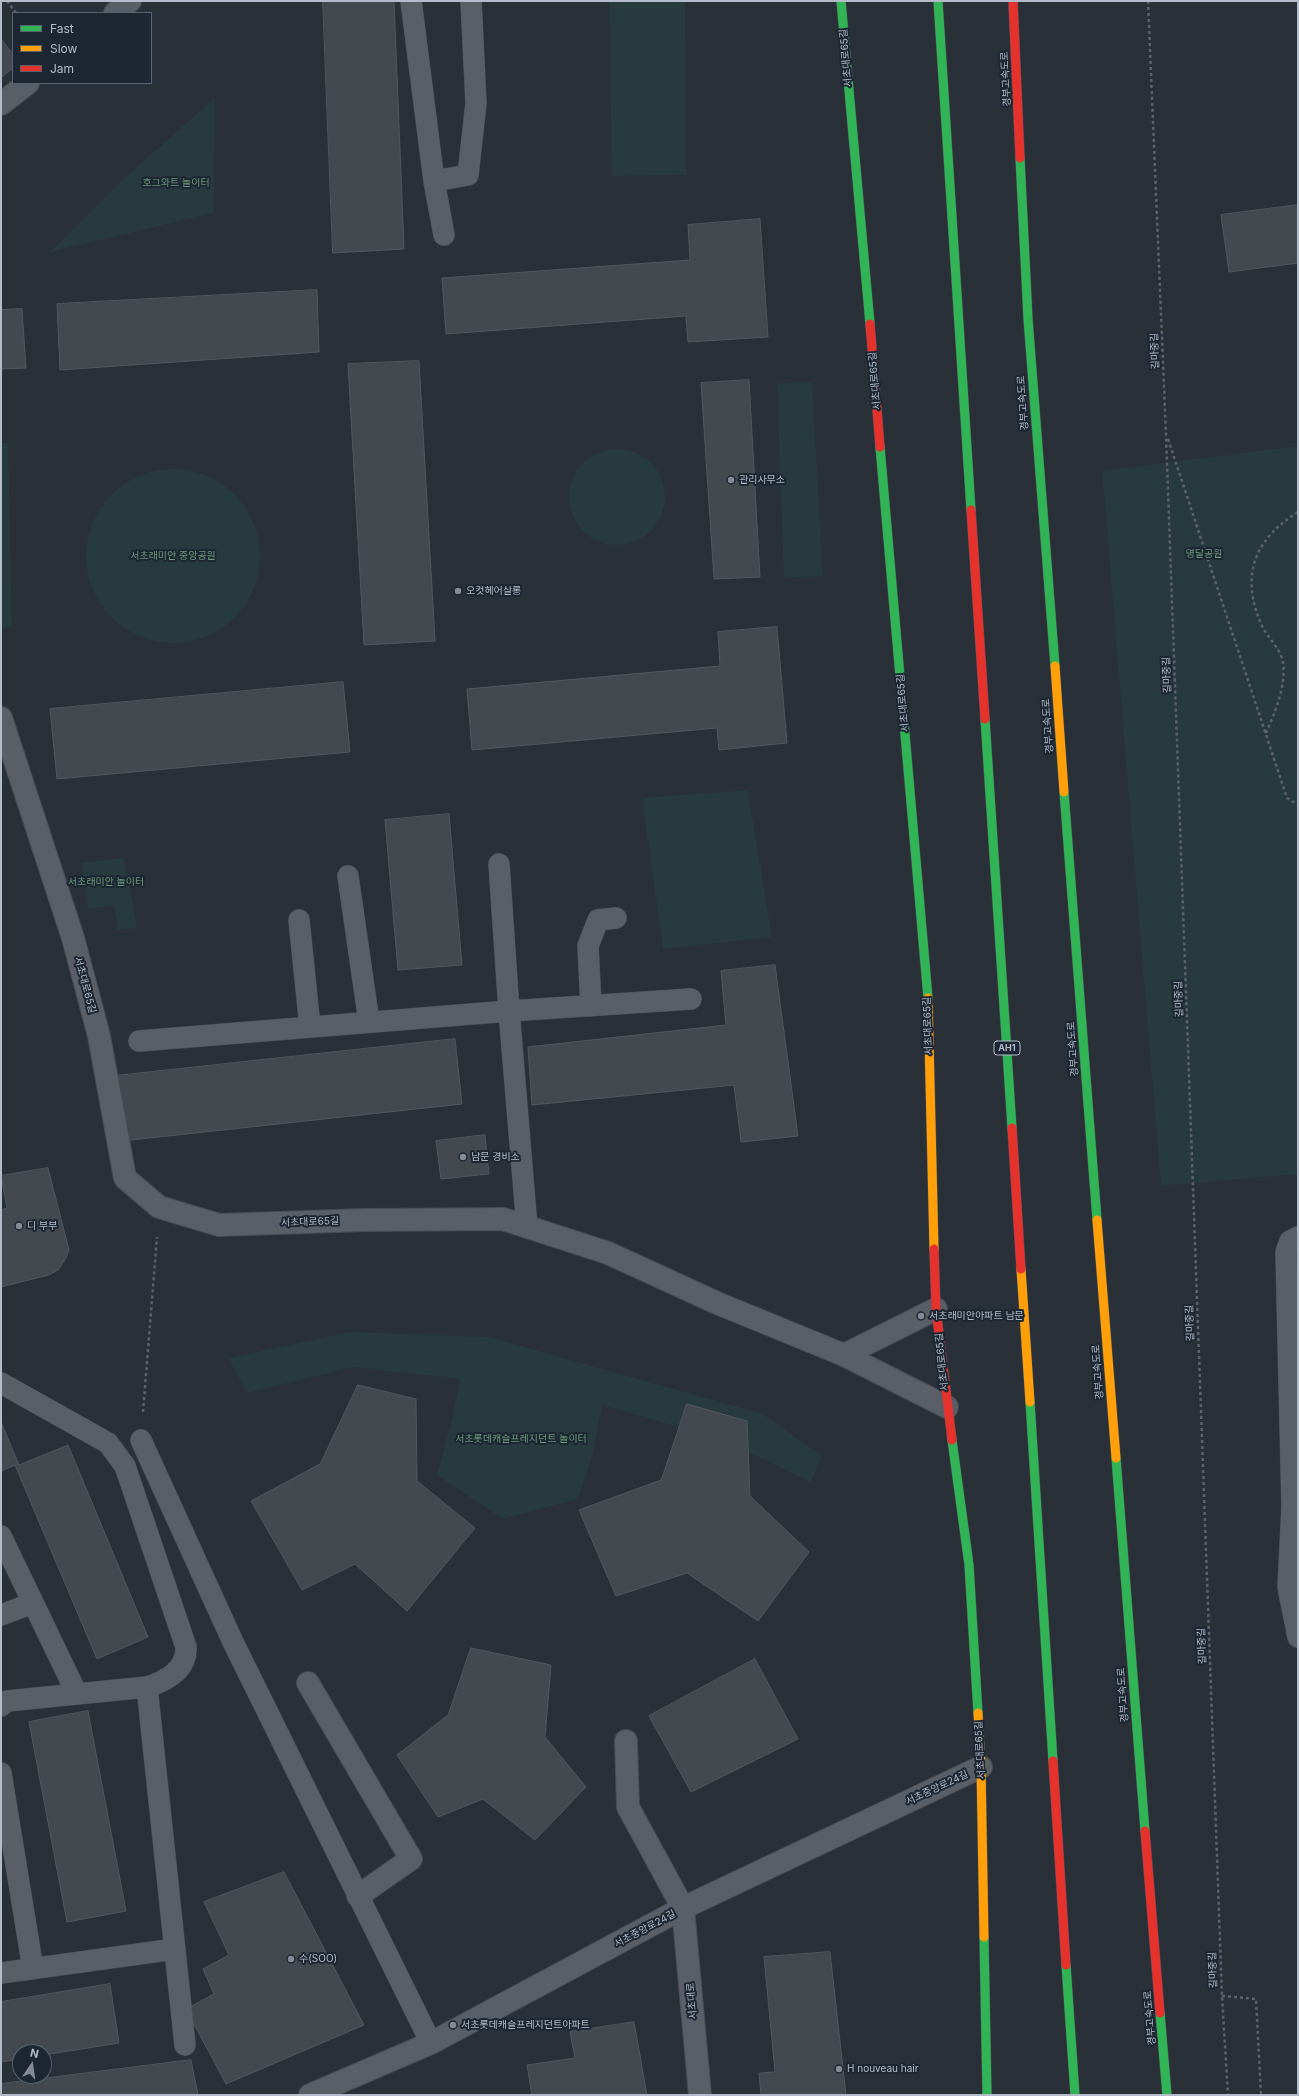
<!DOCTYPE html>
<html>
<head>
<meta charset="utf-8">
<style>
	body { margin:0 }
	#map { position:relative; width:1299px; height:2096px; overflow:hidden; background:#2a3038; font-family:Inter,sans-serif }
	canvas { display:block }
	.frame { position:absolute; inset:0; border:2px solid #b4bcc9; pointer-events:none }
	.legend { position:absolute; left:12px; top:12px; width:140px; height:72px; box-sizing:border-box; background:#1d2633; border:1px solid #59626f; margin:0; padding:5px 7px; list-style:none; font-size:12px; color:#b4bcc9 }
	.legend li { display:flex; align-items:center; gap:8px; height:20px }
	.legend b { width:20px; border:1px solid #59626f }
	.north { position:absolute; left:12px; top:2044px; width:40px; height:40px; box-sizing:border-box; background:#1d2633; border:1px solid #59626f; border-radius:50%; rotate:13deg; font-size:11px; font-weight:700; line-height:16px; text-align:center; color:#b4bcc9 }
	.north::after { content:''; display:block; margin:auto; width:14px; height:18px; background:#848b96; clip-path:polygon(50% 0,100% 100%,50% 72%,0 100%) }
</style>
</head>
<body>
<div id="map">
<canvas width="1299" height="2096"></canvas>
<div class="frame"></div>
<ul class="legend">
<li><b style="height:5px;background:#30b455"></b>Fast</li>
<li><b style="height:5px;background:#ff9f0a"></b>Slow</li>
<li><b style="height:5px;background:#e5322d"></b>Jam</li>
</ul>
<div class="north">N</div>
</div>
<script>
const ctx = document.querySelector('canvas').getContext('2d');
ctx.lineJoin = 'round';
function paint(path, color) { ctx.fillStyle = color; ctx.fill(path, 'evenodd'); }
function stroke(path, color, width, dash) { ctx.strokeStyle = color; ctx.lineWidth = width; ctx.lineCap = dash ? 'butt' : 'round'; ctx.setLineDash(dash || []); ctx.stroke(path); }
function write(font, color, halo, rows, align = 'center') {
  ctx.font = font + ' Inter,"Noto Sans KR",sans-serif'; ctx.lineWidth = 4; ctx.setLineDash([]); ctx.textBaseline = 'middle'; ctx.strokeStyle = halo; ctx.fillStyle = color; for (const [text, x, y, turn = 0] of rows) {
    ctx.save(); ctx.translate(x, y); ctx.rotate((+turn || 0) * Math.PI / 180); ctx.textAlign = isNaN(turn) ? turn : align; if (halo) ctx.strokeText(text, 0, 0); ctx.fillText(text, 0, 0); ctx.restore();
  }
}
paint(new Path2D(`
	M609 1H685L686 175 612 176Z
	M215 98 214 213 50 252 129 174Z
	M812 382 823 576 784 578 777 383Z
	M1 443H8L12 627H1Z
	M1298 446V1174L1161 1186 1102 471Z
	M569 497a48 48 0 1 1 96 0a48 48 0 1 1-96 0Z
	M86 556a87 87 0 1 1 174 0a87 87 0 1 1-174 0Z
	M748 790 772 937 663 949 642 798Z
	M124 858 137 928 118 930 114 905 88 909 81 863Z
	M349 1332 489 1337 763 1414 822 1456 811 1482 723 1440 602 1405 592 1456 578 1499 503 1519 437 1475 453 1415 460 1379 353 1367 247 1393 228 1358Z`), '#273a3e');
const building = new Path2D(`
	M323 1H394L404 249 333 253Z
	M1 39 13 54V68L1 78Z
	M1298 205V263L1229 272 1221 215Z
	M760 219 768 337 688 342 686 316 446 334 442 278 690 260 688 225Z
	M317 290 319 352 60 370 57 304Z
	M22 309 26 368 1 369V310Z
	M419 361 435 641 364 645 348 364Z
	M749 380 760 577 714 579 701 383Z
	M777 627 787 743 719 750 717 728 472 750 467 689 720 666 718 632Z
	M343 682 350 752 57 779 50 709Z
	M449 814 462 965 398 970 385 820Z
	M775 965 798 1136 741 1142 734 1085 532 1105 528 1047 726 1025 721 971Z
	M455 1039 462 1104 122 1141 115 1076Z
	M485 1135 489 1174 441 1179 436 1141Z
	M48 1168 69 1250 66 1258 58 1270 49 1275 1 1287V1210L7 1208 1 1176Z
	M358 1385 416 1399 417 1481 475 1528 407 1611 355 1564 302 1590 251 1501 320 1464Z
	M687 1404 747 1421 750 1496 809 1552 758 1621 687 1573 616 1596 579 1510 661 1480Z
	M1 1422 19 1465 68 1445 148 1637 97 1659 15 1465 1 1471Z
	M471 1648 551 1665 545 1737 586 1787 535 1840 483 1799 438 1817 397 1755 448 1715Z
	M755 1659 798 1739 691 1792 649 1716Z
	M88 1711 126 1911 67 1922 29 1722Z
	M284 1872 364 2025 226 2084 186 2009 214 1994 203 1969 229 1955 204 1902Z
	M830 1952 846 2095H761L759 2073 775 2072 764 1957Z
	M110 1984 119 2043 44 2055V2052H20V2059L1 2062V2002Z
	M634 2022 647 2095H532L527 2065 575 2058 570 2032Z
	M191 2060 198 2095H1V2084Z`);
paint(building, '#444950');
stroke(building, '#52575f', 1);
const lane = new Path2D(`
	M411 1 434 181 444 235
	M434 181 468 175 476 103 471 1
	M499 864 509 1011 527 1227
	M348 876 369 1022
	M299 920 310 1027
	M591 1006 588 946 598 920 616 918
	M139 1041 509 1011 691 999
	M1 1383 108 1443 125 1466 186 1647C187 1670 166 1681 147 1687L185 2045
	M141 1440 233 1642 431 2043
	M1 1536 77 1694
	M1295 1574 1288 1587 1298 1637
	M1288 1587 1292 1507 1286 1252 1290 1241 1298 1237
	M1 1615 33 1603
	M1 1706 7 1701 147 1687
	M1 1773 33 1969
	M1 1973 175 1949`);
const street = new Path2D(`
	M115 13 130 1
	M1 104 28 83
	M1 718 73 938 99 1036 125 1178 159 1207 219 1225 364 1220 503 1219 608 1253 717 1303 844 1355 947 1407
	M844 1355 936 1309
	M308 1683 411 1859 358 1896
	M626 1741 628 1807 683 1908 700 2095
	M310 2095 431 2043 683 1908 981 1767`);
const fast = new Path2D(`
	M841 1 870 324
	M938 1 971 510
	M1020 158 1028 319 1055 666
	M880 447 928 998
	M985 719 1012 1128
	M1064 792 1097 1220
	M1030 1402 1053 1761
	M952 1440 969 1565 978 1713
	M1116 1458 1145 1831
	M984 1937 987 2095
	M1066 1965 1075 2095
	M1160 2013 1167 2095`);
const slow = new Path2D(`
	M1055 666 1064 792
	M928 998 934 1249
	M1097 1220 1116 1458
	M1021 1269 1030 1402
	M978 1713 981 1767 984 1937`);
const jam = new Path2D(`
	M1013 1 1020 158
	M870 324 880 447
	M971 510 985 719
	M1012 1128 1021 1269
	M934 1249 936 1309 952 1440
	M1053 1761 1066 1965
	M1145 1831 1160 2013`);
stroke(lane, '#484c53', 22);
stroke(street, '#484c53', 24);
stroke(fast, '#484c53', 10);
stroke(slow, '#484c53', 10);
stroke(jam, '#484c53', 10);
stroke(new Path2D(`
	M7 1 16 13
	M1148 1 1166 435 1222 1996 1228 2095
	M1168 439 1287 798 1298 805
	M1266 733C1275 712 1286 687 1283 663 1281 649 1268 638 1262 626 1240 577 1253 540 1298 512
	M143 1412 157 1237
	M1222 1996 1256 1999 1261 2095`), '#5d636a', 2.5, [3, 3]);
stroke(lane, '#5a5e66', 21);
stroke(street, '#5a5e66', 22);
stroke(fast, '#30b455', 9);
stroke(slow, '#ff9f0a', 9);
stroke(jam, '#e5322d', 9);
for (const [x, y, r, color] of [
	[731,480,4,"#848b96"],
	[458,591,4,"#848b96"],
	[463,1157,4,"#848b96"],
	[19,1226,4,"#848b96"],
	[921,1316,4,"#848b96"],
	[291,1959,4,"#848b96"],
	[453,2025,4,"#848b96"],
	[839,2069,4,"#848b96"]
]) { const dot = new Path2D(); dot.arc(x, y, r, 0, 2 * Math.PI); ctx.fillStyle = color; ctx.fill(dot); stroke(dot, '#1d2633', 1.5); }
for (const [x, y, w] of [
	[1007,1048,26]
]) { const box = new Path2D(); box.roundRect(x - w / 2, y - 7, w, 14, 3); ctx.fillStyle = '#1d2633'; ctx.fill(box); stroke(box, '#b4bcc9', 1); }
write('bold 9px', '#b4bcc9', null, [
	["AH1",1007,1048]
]);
write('10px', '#b4bcc9', '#1d2633', [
	["서초대로65길",846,58,-95],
	["경부고속도로",1006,79,-93],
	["길마중길",1155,351,-92],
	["서초대로65길",875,381,-95],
	["경부고속도로",1023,403,-94],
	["길마중길",1167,675,-92],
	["서초대로65길",903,703,-95],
	["경부고속도로",1048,726,-94],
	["서초대로65길",85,985,75],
	["길마중길",1179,999,-92],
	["서초대로65길",928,1026,-92],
	["경부고속도로",1073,1049,-94],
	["서초대로65길",310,1222,-2],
	["길마중길",1190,1323,-92],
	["서초대로65길",942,1362,-96],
	["경부고속도로",1098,1372,-94],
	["길마중길",1202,1646,-92],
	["경부고속도로",1123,1695,-94],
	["서초대로65길",980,1750,-93],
	["서초중앙로24길",937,1788,-25],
	["서초중앙로24길",645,1929,-28],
	["길마중길",1213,1970,-92],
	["서초대로",692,2001,-95],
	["경부고속도로",1150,2018,-95]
]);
write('10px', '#6b9a76', '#1d2633', [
	["호그와트 놀이터",176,183],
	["명달공원",1204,554],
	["서초래미안 중앙공원",173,556],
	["서초래미안 놀이터",106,882],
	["서초롯데캐슬프레지던트 놀이터",521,1439]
]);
write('10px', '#b4bcc9', '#1d2633', [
	["관리사무소",739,480],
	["오컷헤어살롱",466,591],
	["남문 경비소",471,1157],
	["디 부부",27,1226],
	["서초래미안아파트 남문",929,1316],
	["수(SOO)",299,1959],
	["서초롯데캐슬프레지던트아파트",461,2025],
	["H nouveau hair",847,2069]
], 'left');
</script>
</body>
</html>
